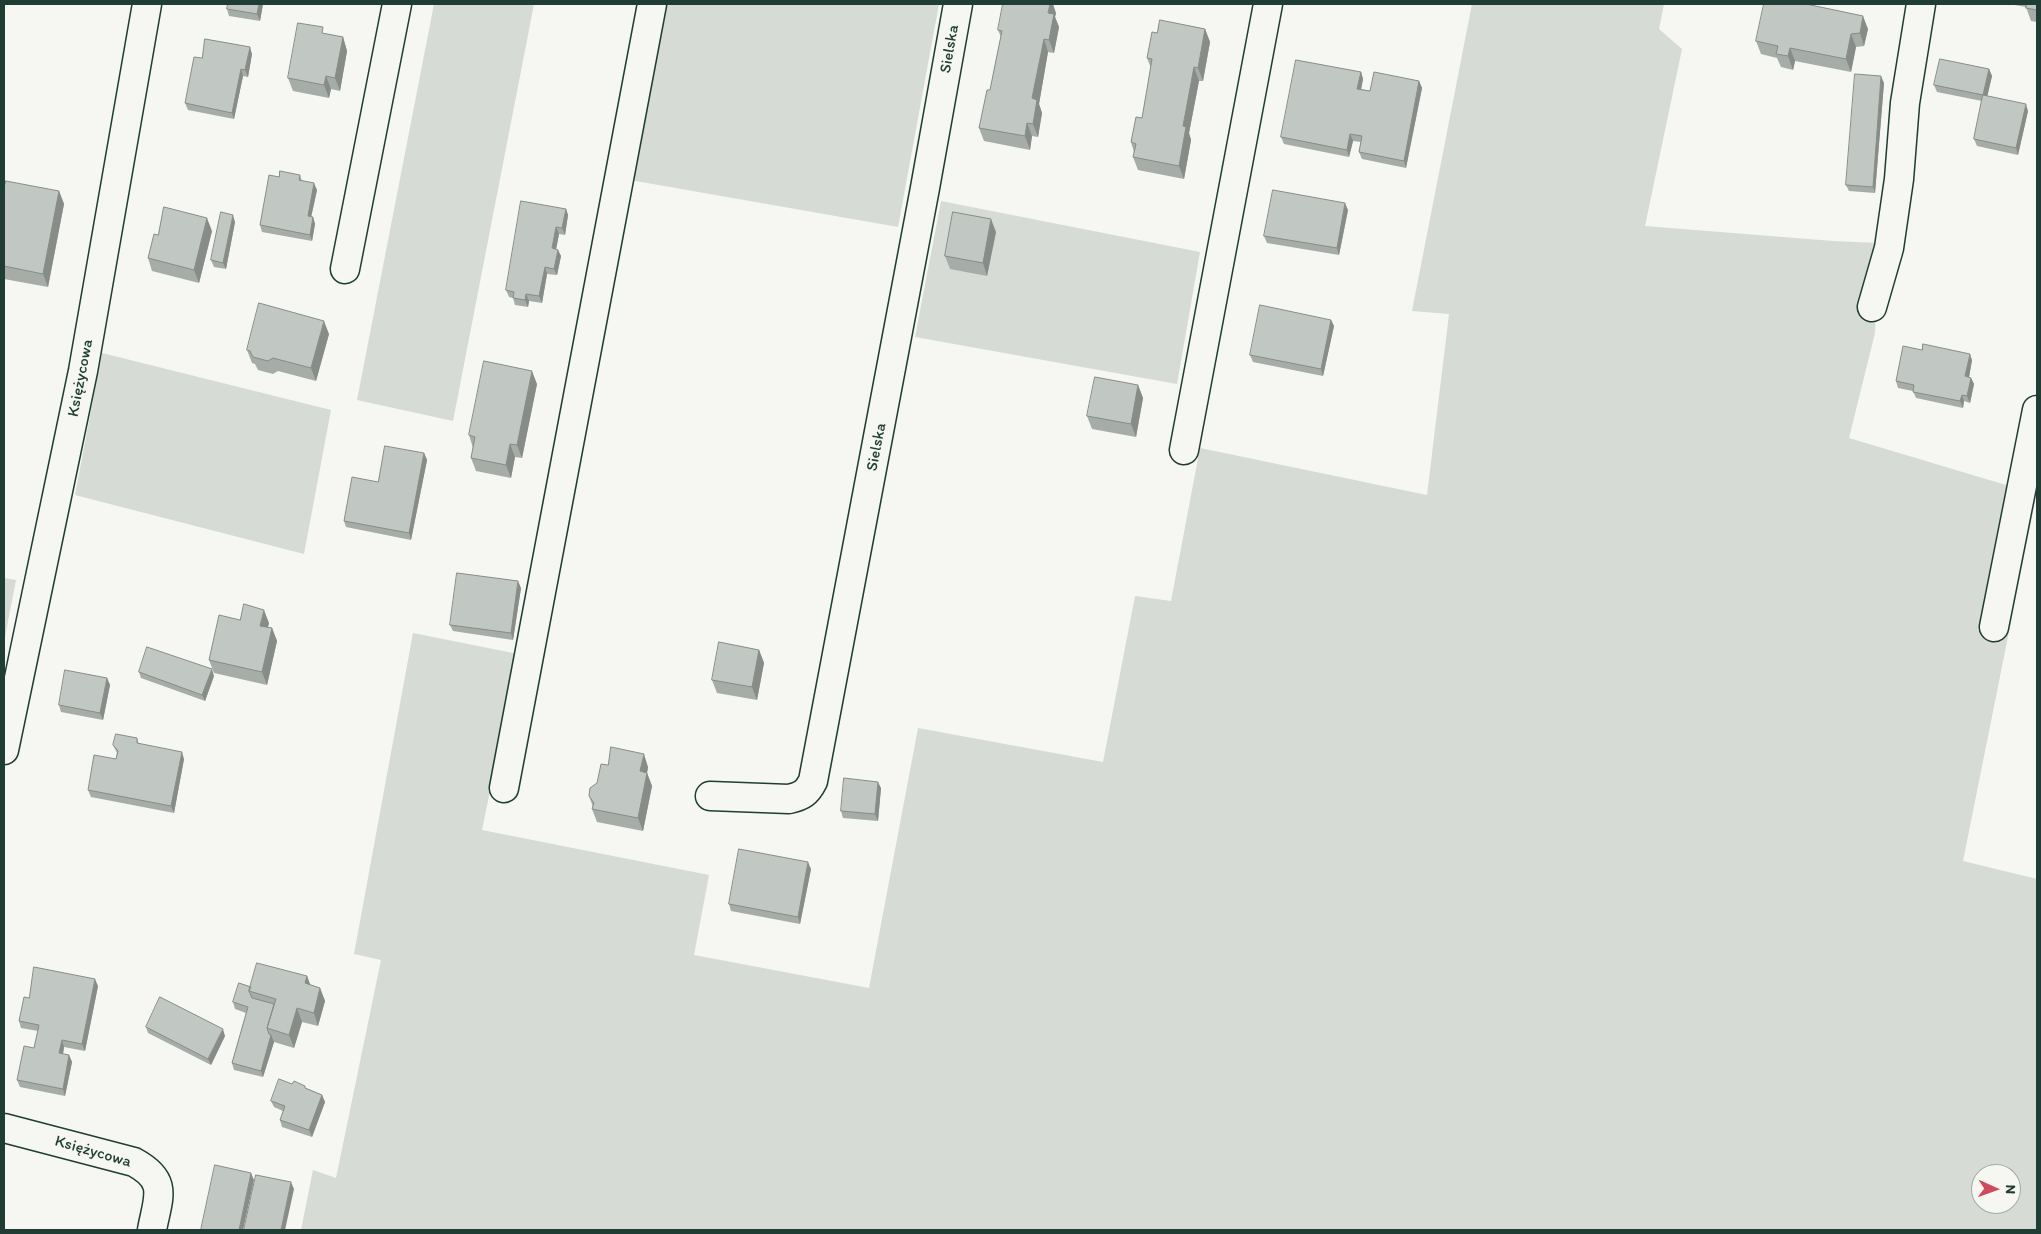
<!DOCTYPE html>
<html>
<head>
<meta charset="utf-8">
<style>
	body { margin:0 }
	#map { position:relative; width:2041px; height:1234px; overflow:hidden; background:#f6f6f2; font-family:Itim,sans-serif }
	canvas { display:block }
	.frame { position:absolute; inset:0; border:5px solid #1f3d34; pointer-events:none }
	.north { position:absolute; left:1971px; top:1164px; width:50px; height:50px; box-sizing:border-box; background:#f6f6f2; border:1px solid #a0aca6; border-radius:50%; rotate:92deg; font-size:14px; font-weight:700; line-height:20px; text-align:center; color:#1f3d34 }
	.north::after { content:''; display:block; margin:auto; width:18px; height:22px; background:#d1495b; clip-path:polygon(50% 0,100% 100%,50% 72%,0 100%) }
</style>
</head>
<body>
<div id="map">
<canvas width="2041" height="1234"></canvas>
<div class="frame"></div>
<div class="north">N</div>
</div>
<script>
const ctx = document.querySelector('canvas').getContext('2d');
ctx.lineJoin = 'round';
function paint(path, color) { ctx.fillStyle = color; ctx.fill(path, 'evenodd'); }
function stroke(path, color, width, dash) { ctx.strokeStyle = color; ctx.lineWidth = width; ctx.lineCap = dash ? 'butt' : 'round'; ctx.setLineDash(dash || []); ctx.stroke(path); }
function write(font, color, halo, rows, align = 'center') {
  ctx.font = font + ' Itim,sans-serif'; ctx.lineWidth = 4; ctx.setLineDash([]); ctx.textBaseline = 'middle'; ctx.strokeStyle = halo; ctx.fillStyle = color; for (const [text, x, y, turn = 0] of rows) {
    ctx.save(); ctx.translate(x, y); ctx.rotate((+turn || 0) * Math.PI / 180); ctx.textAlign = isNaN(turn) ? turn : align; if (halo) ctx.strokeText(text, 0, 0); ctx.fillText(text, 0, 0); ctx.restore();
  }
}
paint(new Path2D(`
	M434 4H534L453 421 357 400Z
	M664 4H939L898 227 630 180Z
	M1472 4H1664L1659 29 1682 49 1645 226 1833 241 1878 243 1875 333 1849 438 2006 485 2037 492 1963 861 2037 879V1230H301L313 1170 336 1178 381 960 354 954 413 633 518 654 482 830 709 875 694 955 869 988 918 728 1103 762 1135 596 1171 601 1200 448 1427 495 1449 314 1412 311ZM1981 1174H2011V1204H1981Z
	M941 201 1200 252 1177 384 915 337Z
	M102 353 331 410 304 554 75 495Z
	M4 578 16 580 4 642Z`), '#d6dbd6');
const minor = new Path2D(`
	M345 269 397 4
	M1872 307 1889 248 1899 179 1905 103 1921 4
	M1184 450 1268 4
	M1994 627 2037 410
	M4 750 83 371 147 4
	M504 788 652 4
	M710 796 789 799C802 796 807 793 813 781L925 188 958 4
	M4 1128 134 1162C169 1181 158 1197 152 1230`);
stroke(minor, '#1f3d34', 31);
stroke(minor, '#f6f6f2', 28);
paint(new Path2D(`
	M228 4H263L260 21 229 16 227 9Z
	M2009 4H2037V22L2031 21 2026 7Z
	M1056 13 1055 17 1059 27 1054 53 1048 52 1039 104 1042 113 1038 137 1032 136 1030 150 984 141 979 128 990 90 1001 37 998 30Z
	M1205 29 1210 42 1203 81H1199L1189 133 1191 140 1184 179 1138 170 1133 157 1134 152 1131 142 1142 118 1151 68 1147 58 1157 33Z
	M1868 29 1864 46 1856 47 1851 72 1795 61 1793 70 1781 67 1777 58 1761 54 1756 41Z
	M325 34 343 37 347 51 340 91 331 89 329 98 293 91 288 78Z
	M252 54 248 77 243 76 234 119 188 110 185 103 202 58Z
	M1989 69 1992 76 1987 96 2028 111 2018 155 1977 146 1974 139 1982 101 1937 92 1934 85Z
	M1361 72 1363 79 1361 89 1370 91 1419 81 1422 88 1406 168 1362 159 1359 152 1361 142 1353 141 1349 157 1284 144 1281 137Z
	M1884 83 1875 193 1849 191 1846 185Z
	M300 175 302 181 317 190 311 217H313L315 224 312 241 262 232 260 225 279 177Z
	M4 186 59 191 64 204 48 287 4 279Z
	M566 209 568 215 565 235 559 234 556 249 558 250 561 256 557 275 547 274 542 303 529 301 528 307 515 305 513 298 509 297 506 290Z
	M1348 210 1339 255 1267 243 1264 236Z
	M235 222 226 269 214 267 211 260Z
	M212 231 199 283 152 271 148 258 158 235Z
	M996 232 987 276 950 269 945 256Z
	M1331 320 1334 326 1323 376 1253 362 1250 355Z
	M329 334 316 381 278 371 273 374 258 370 255 364 252 363 247 350Z
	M1972 360 1969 377 1971 378 1974 384 1970 403 1964 401 1963 408 1916 398 1913 391 1898 388 1896 381Z
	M537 384 522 458 515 457 511 478 476 471 471 458 473 448 469 435Z
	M1138 385 1143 398 1136 437 1092 429 1087 416Z
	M424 453 427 460 411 540 346 527 344 521 378 482Z
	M521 588 513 640 453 631 450 625Z
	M240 620 269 623 268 627 272 628 277 641 267 685 214 673 209 660Z
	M759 650 764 663 757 700 717 693 712 680Z
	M139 672 214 676 205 701 141 678Z
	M107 678 110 685 103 720 61 712 59 705Z
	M137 738 139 744 184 759 174 813 91 797 88 790 116 759 117 753 113 745Z
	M608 765 648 767 647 773 652 786 643 831 597 822 592 809 593 807 589 796Z
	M881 788 878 821 843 818 841 811Z
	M811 869 800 924 731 911 729 904Z
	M307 976 310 985 320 988 325 1001 318 1026 302 1022 294 1048 274 1042 263 1077 234 1070 232 1063 246 1013 235 1009 233 1002 251 987Z
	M98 986 85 1051 64 1047 63 1054 69 1055 72 1062 65 1096 20 1087 17 1080 34 1048 38 1031 21 1028 19 1021 29 998Z
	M146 1027 225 1036 211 1065 148 1033Z
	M306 1088 322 1095 325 1102 312 1137 282 1127 280 1120 283 1111 274 1107 271 1101Z`), '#a6aca8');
paint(new Path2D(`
	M259 4H263L260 21 257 14Z
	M1050 4H1053L1056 13 1055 17 1059 27 1054 53 1049 40 1048 13Z
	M1863 16 1868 29 1864 46 1860 33Z
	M1205 29 1210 42 1203 81 1198 68Z
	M1851 34 1856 47 1851 72 1846 59Z
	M343 37 347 51 340 91 335 78Z
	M1044 39 1048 52 1039 104 1042 113 1038 137 1033 124 1032 98Z
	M250 47 252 54 248 77 245 70Z
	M1790 48 1795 61 1793 70 1788 56Z
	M1194 67 1199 81 1189 133 1191 140 1184 179 1179 166 1183 126Z
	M241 69 243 76 234 119 232 113Z
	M1989 69 1992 76 1986 102 1983 95Z
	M1361 72 1363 79 1360 95 1357 89Z
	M326 76 331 89 329 98 324 85Z
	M1881 76 1884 83 1875 193 1873 187Z
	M1419 81 1422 88 1406 168 1404 161Z
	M2026 104 2028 111 2018 155 2016 148Z
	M1027 123 1032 136 1030 150 1025 136Z
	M1350 134 1353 141 1349 157 1347 150Z
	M314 183 317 190 310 222 308 216Z
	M59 191 64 204 48 287 43 274Z
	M1345 203 1348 210 1339 255 1337 248Z
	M566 209 568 215 565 235 562 228Z
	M233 215 235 222 226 269 223 263Z
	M313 217 315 224 312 241 310 235Z
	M207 218 212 231 199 283 194 270Z
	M991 219 996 232 987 276 983 263Z
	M556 227 559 234 555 255 552 248Z
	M558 250 561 256 557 275 554 269Z
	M545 267 547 274 542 303 539 296Z
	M526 294 529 301 528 307 525 300Z
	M1331 320 1334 326 1323 376 1321 369Z
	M324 321 329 334 316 381 311 368Z
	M1970 354 1972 360 1968 383 1965 376Z
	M532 371 537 384 522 458 517 445Z
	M1971 378 1974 384 1970 403 1967 396Z
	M1138 385 1143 398 1136 437 1131 424Z
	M1962 395 1964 401 1963 408 1960 401Z
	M510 444 515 457 511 478 506 465Z
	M424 453 427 460 411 540 409 533Z
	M518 581 521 588 513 640 511 633Z
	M264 610 269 623 265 639 260 626Z
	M272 628 277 641 267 685 262 672Z
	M759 650 764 663 757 700 752 687Z
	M212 669 214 676 205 701 202 695Z
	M107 678 110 685 103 720 100 713Z
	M182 752 184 759 174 813 171 806Z
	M644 754 648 767 647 773 652 786 643 831 638 818 640 771Z
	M878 782 881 788 878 821 875 814Z
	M808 862 811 869 800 924 798 917Z
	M307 976 312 989 305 983Z
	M95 979 98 986 85 1051 82 1044Z
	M320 988 325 1001 318 1026 314 1013Z
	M297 1008 302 1022 294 1048 289 1035Z
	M223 1029 225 1036 211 1065 208 1059Z
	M271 1035 274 1042 263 1077 261 1071Z
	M62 1040 64 1047 62 1060 59 1053Z
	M69 1055 72 1062 65 1096 63 1089Z
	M322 1095 325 1102 312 1137 309 1130Z
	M251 1173 254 1180 243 1230H239Z
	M291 1182 294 1189 285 1230H281Z`), '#878c88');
const building = new Path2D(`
	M228 4H259L257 14 227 9Z
	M1003 4H1050L1048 13 1054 14 1049 40 1044 39 1032 98 1037 100 1033 124 1027 123 1025 136 979 128 987 90H990L996 60 1002 31 998 30Z
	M1764 4H1806L1863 16 1860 33 1851 34 1846 59 1790 48 1788 56 1776 54 1778 46 1756 41Z
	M2027 4H2037V10L2026 8Z
	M1160 20 1205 29 1198 68 1194 67 1183 126 1186 127 1179 166 1133 157 1136 144 1131 142 1136 117 1142 118 1147 89 1152 59 1147 58 1152 32 1157 33Z
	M298 23 323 27 322 33 343 37 335 78 326 76 324 85 288 78Z
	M205 39 250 47 245 70 241 69 232 113 185 103 194 57 202 58Z
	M1940 59 1989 69 1983 95 1934 85Z
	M1296 60 1361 72 1357 89 1370 91 1374 72 1419 81 1404 161 1359 152 1362 136 1350 134 1347 150 1281 137Z
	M1855 74 1881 76 1873 187 1846 185Z
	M1983 95 2026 104 2016 148 1974 139Z
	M280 171 300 175 299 180 314 183 308 216 313 217 310 235 260 225 269 175 279 177Z
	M6 181 59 191 43 274 4 266V186L5 184Z
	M1273 190 1345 203 1337 248 1264 236Z
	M521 201 566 209 562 228 556 227 552 248 558 250 554 269 545 267 539 296 526 294 525 300 513 298 514 292 506 290Z
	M164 207 207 218 194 270 148 258 154 234 158 235Z
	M221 212 233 215 223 263 211 260Z
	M953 212 991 219 983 263 945 256Z
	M259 303 324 321 311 368 273 358 268 361 253 357 250 351 247 350Z
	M1260 305 1331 320 1321 369 1250 355Z
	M1923 344 1970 354 1965 376 1971 378 1967 396 1962 395 1960 401 1913 392 1914 385 1896 381 1903 346 1922 350Z
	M484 361 532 371 517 445 510 444 506 465 471 458 475 437 469 435Z
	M1095 377 1138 385 1131 424 1087 416Z
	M385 446 424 453 409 533 344 521 352 477 378 482Z
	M457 573 518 581 511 633 450 625Z
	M244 604 264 610 260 626 272 628 262 672 209 660 219 615 240 620Z
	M719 642 759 650 752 687 712 680Z
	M147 647 212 669 202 695 139 672Z
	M65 670 107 678 100 713 59 705Z
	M116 734 137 738V743L182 752 171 806 88 790 94 755 116 759 118 751 113 745Z
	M611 747 644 754 640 771 647 773 638 818 592 809 594 803 589 796 590 788 597 783 601 764 608 765Z
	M844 778 878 782 875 814 841 811Z
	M739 849 808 862 798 917 729 904Z
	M257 963 307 976 305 983 320 988 314 1013 297 1008 289 1035 267 1028 276 999 249 991Z
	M34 967 95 979 82 1044 62 1040 59 1053 69 1055 63 1089 17 1080 24 1046 34 1048 39 1025 19 1021 24 997 29 998Z
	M239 983 251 987 249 991 252 998 274 1004 267 1028 269 1034 271 1035 261 1071 232 1063 248 1007 233 1002Z
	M160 997 223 1029 208 1059 146 1027Z
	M279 1079 292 1084 294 1081 305 1086V1088L322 1095 309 1130 280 1120 285 1106 271 1101Z
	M215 1165 251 1173 239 1230H201Z
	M256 1175 291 1182 281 1230H244Z`);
paint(building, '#c1c8c3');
stroke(building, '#878c88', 1);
write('16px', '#1f3d34', '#f6f6f2', [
	["Sielska",950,49,-80],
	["Księżycowa",81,378,-79],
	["Sielska",877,447,-79],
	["Księżycowa",93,1152,16]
]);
</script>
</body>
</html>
